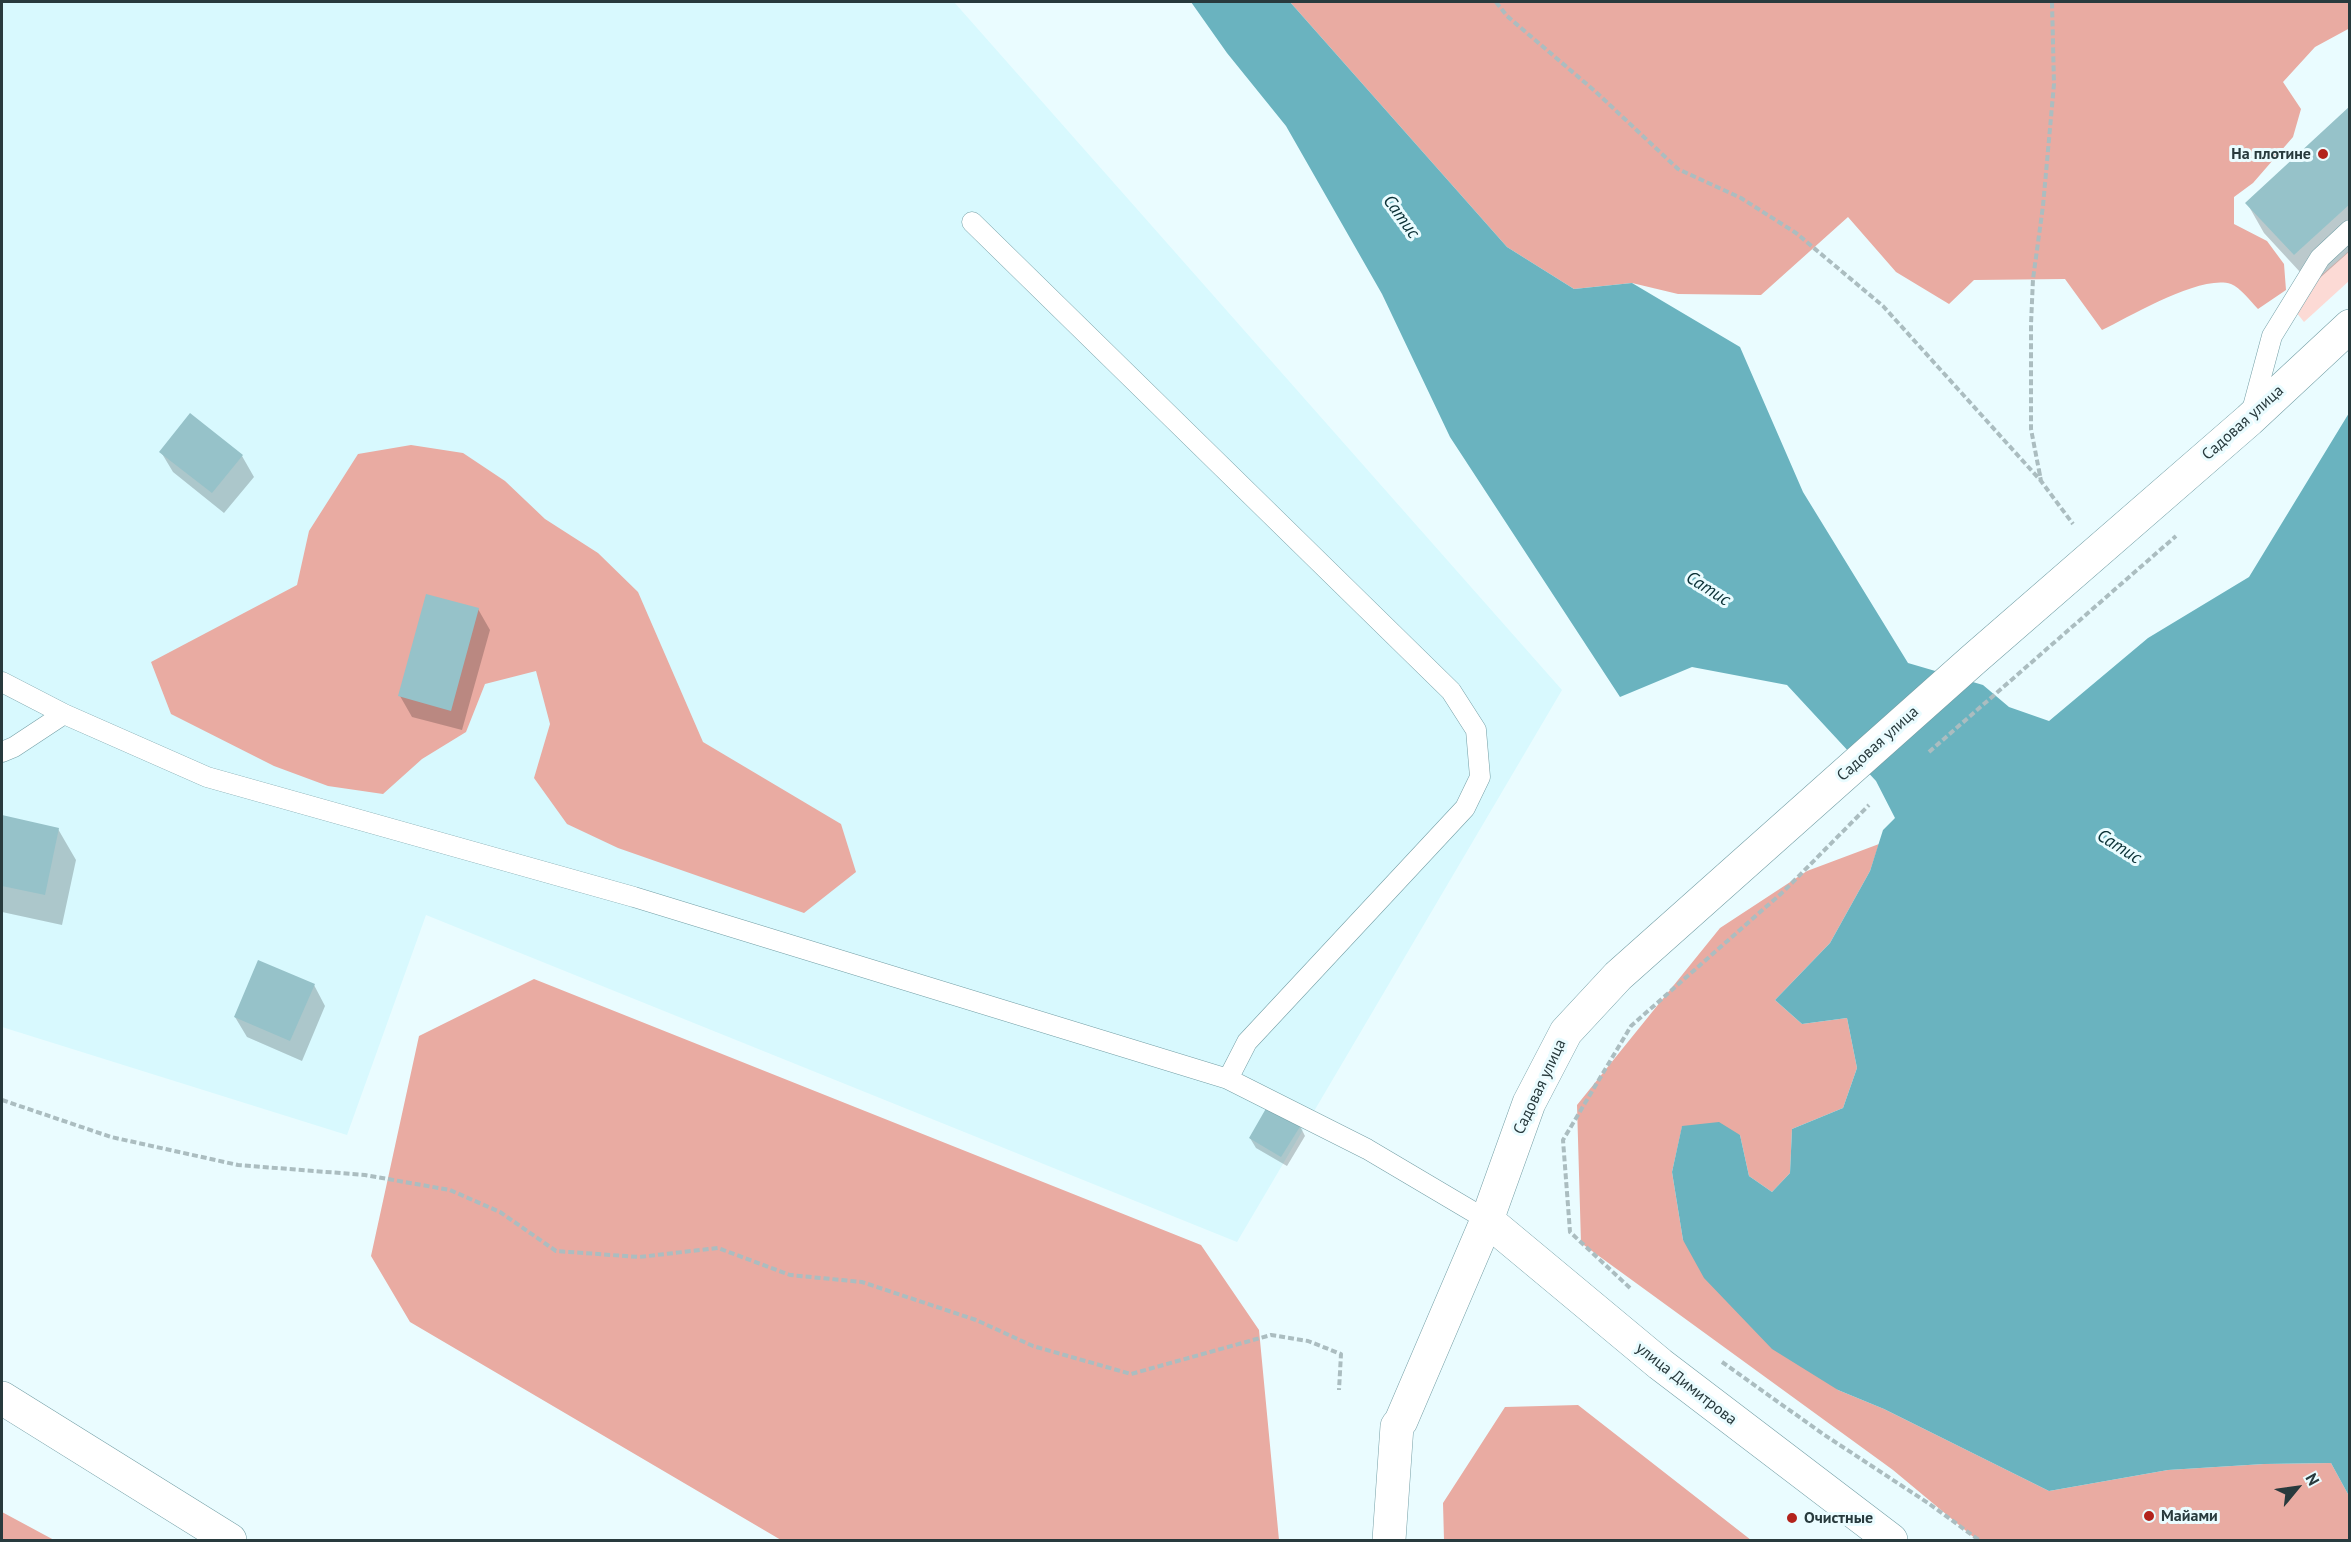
<!DOCTYPE html>
<html>
<head>
<meta charset="utf-8">
<style>
	body { margin:0 }
	#map { position:relative; width:2351px; height:1542px; overflow:hidden; background:#eafcff; font-family:"PT Sans",sans-serif }
	canvas { display:block }
	.frame { position:absolute; inset:0; border:3px solid #283a3d; pointer-events:none }
	.north { position:absolute; left:2267px; top:1458px; width:60px; height:60px; -webkit-text-stroke:4px #eafcff; paint-order:stroke; rotate:61deg; font-size:16px; font-weight:700; line-height:24px; text-align:center; color:#283a3d }
	.north::after { content:''; display:block; margin:auto; width:21px; height:27px; background:#283a3d; clip-path:polygon(50% 0,100% 100%,50% 72%,0 100%) }
</style>
</head>
<body>
<div id="map">
<canvas width="2351" height="1542"></canvas>
<div class="frame"></div>
<div class="north">N</div>
</div>
<script>
const ctx = document.querySelector('canvas').getContext('2d');
ctx.lineJoin = 'round';
function paint(path, color) { ctx.fillStyle = color; ctx.fill(path, 'evenodd'); }
function stroke(path, color, width, dash) { ctx.strokeStyle = color; ctx.lineWidth = width; ctx.lineCap = dash ? 'butt' : 'round'; ctx.setLineDash(dash || []); ctx.stroke(path); }
function write(font, color, halo, rows, align = 'center') {
  ctx.font = font + ' "PT Sans",sans-serif'; ctx.lineWidth = 6; ctx.setLineDash([]); ctx.textBaseline = 'middle'; ctx.strokeStyle = halo; ctx.fillStyle = color; for (const [text, x, y, turn = 0] of rows) {
    ctx.save(); ctx.translate(x, y); ctx.rotate((+turn || 0) * Math.PI / 180); ctx.textAlign = isNaN(turn) ? turn : align; if (halo) ctx.strokeText(text, 0, 0); ctx.fillText(text, 0, 0); ctx.restore();
  }
}
paint(new Path2D(`
	M2 2H954L1562 690 1237 1242 426 915 347 1135 2 1027Z`), '#d8f9fe');
paint(new Path2D(`
	M2349 251V281L2304 322 2296 312 2317 279Z`), '#fcdad5');
paint(new Path2D(`
	M1290 2H2349L2350 28 2315 47 2283 82 2301 109 2293 137 2253 183 2234 197V224L2267 241 2284 264 2286 290 2258 309C2251 302 2240 287 2231 284 2201 274 2131 316 2102 330L2065 279 1974 280 1949 304 1896 272 1848 217 1761 295 1678 294 1632 283 1574 289 1507 247Z
	M411 445 463 453 505 481 545 519 598 553 638 592 703 742 841 824 856 872 804 913 618 848 567 824 534 778 550 724 536 671 485 684 466 732 422 759 383 794 328 786 274 766 171 714 151 662 297 585 309 531 358 454Z
	M1879 844 1870 871 1830 943 1775 1000 1802 1024 1847 1018 1857 1068 1843 1108 1792 1129 1790 1173 1772 1192 1749 1176 1740 1135 1682 1127 1672 1172 1683 1240 1838 1390 1884 1409 2049 1491 2168 1470 2264 1464 2331 1463 2349 1496V1540H1977L1893 1470 1581 1243 1577 1105 1720 928 1807 871Z
	M534 979 1201 1245 1259 1330 1279 1540H781L410 1322 371 1256 419 1036Z
	M1578 1405 1751 1540H1444L1443 1503 1505 1407Z
	M2 1512 54 1540H2Z`), '#e9aba2');
paint(new Path2D(`
	M1191 2H1290L1507 247 1574 289 1632 283 1740 347 1803 492 1908 663 1983 685 2009 707 2049 721 2148 638 2249 577 2349 413V1496L2331 1463 2264 1464 2168 1470 2049 1491 1884 1409 1838 1390 1772 1349 1704 1278 1683 1240 1672 1172 1682 1126 1719 1122 1740 1135 1749 1176 1772 1192 1790 1173 1792 1129 1843 1108 1857 1068 1847 1018 1802 1024 1775 1000 1830 943 1870 871 1883 830 1895 818 1876 781 1787 685 1692 667 1620 697 1450 437 1382 294 1286 126 1227 53Z`), '#6ab3bf');
paint(new Path2D(`
	M2350 108V251L2312 285 2264 233 2247 203Z
	M161 452 242 456 254 477 224 513 173 472Z
	M478 609 490 630 462 730 412 717 400 696Z
	M2 816 58 829 76 860 62 925 2 912Z
	M314 985 325 1006 302 1061 247 1037 235 1017Z
	M1300 1126 1305 1136 1287 1166 1256 1148 1250 1138Z`), '#0003');
paint(new Path2D(`
	M2350 106V204L2294 255 2245 203Z
	M190 413 243 455 212 493 159 452Z
	M426 594 479 608 451 711 398 696Z
	M2 815 59 828 45 895 2 886Z
	M258 960 315 984 290 1041 234 1017Z
	M1268 1105 1301 1125 1281 1157 1249 1138Z`), '#96c2c9');
const service = new Path2D(`
	M972 222 1451 691 1476 730 1480 777 1465 808 1247 1042 1228 1079
	M2251 414 2272 336 2320 258 2350 230
	M2 682 64 714 207 777 634 897 1228 1079 1367 1149 1487 1220
	M2 752 14 747 64 714`);
const minor = new Path2D(`
	M2 1398 230 1540
	M1389 1540 1397 1426 1401 1421 1487 1220`);
const tertiary = new Path2D(`
	M1891 1540 1660 1364 1487 1220 1529 1103 1566 1032 1618 976 1974 659 2249 420 2350 326`);
stroke(service, '#749fa6', 21);
stroke(minor, '#749fa6', 34);
stroke(tertiary, '#749fa6', 34);
stroke(new Path2D(`
	M1496 2 1507 16 1596 92 1678 169 1741 198 1796 233 1883 306 2041 481 2073 524
	M2039 470 2041 481 2031 429V324L2033 279 2043 206 2054 84 2052 2
	M1929 752 2176 536
	M2 1100 111 1137 238 1165 365 1175 450 1190 500 1212 556 1251 639 1257 718 1248 790 1275 862 1282 976 1320 1033 1346 1131 1374 1271 1335 1308 1341 1341 1354 1339 1390
	M1630 1288 1570 1232 1563 1140 1631 1026 1784 891 1869 805
	M1722 1362 1823 1434 1928 1503 1979 1540`), '#abbdc0', 4, [6, 3]);
stroke(service, '#fff', 20);
stroke(minor, '#fff', 33);
stroke(tertiary, '#fff', 33);
for (const [x, y, r, color] of [
	[2323,154,6,"#b3231c"],
	[2149,1516,6,"#b3231c"],
	[1792,1518,6,"#b3231c"]
]) { const dot = new Path2D(); dot.arc(x, y, r, 0, 2 * Math.PI); ctx.fillStyle = color; ctx.fill(dot); stroke(dot, '#eafcff', 2); }
write('bold 16px', '#283a3d', '#eafcff', [
	["На плотине",2311,154,"right"],
	["Майами",2161,1516],
	["Очистные",1804,1518]
], 'left');
write('16px', '#283a3d', '#eafcff', [
	["Садовая улица",2243,423,-42],
	["Садовая улица",1878,744,-42],
	["Садовая улица",1540,1087,-65],
	["улица Димитрова",1686,1384,38]
]);
write('italic 18px', '#0a3035', '#eafcff', [
	["Сатис",1401,217,54],
	["Сатис",1708,589,32],
	["Сатис",2119,847,32]
]);
</script>
</body>
</html>
